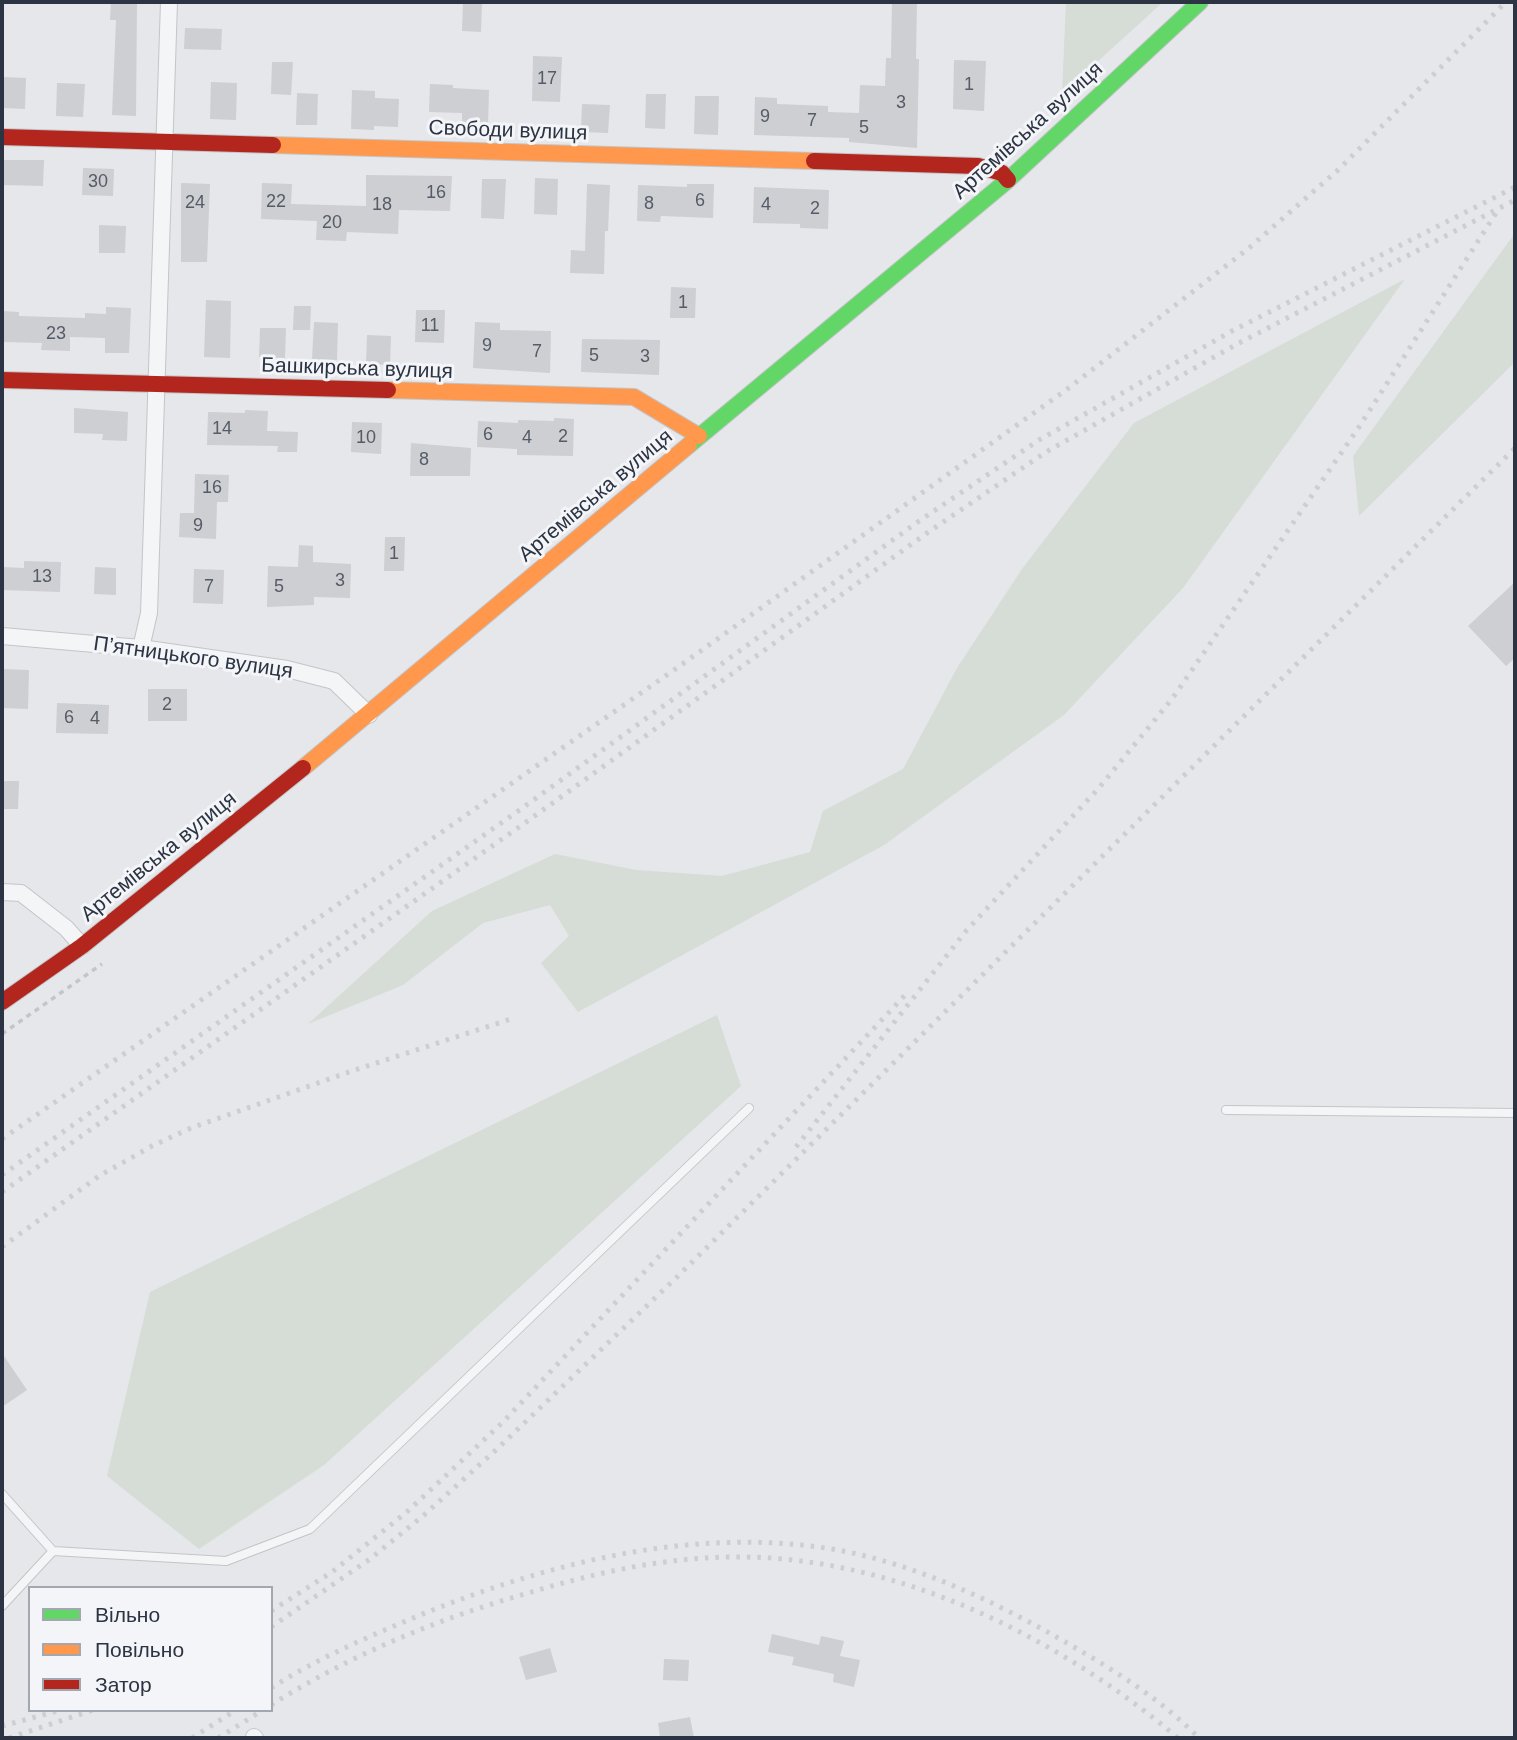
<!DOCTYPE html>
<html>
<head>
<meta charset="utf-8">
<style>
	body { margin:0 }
	#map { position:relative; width:1517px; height:1740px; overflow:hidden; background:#e5e7ea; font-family:Arial,sans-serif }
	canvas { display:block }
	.frame { position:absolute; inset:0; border:4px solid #2c3342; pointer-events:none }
	.legend { position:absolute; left:28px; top:1586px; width:245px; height:126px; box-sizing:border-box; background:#f3f5f8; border:2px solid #a3a7af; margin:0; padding:9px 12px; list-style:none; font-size:21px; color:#2c3342 }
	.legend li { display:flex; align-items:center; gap:14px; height:35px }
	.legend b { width:35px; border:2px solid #a3a7af }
</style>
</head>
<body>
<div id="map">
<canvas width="1517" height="1740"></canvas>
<div class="frame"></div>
<ul class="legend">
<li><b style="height:9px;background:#63d668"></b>Вільно</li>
<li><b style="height:9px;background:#ff974d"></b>Повільно</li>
<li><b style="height:9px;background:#b3261e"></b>Затор</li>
</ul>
</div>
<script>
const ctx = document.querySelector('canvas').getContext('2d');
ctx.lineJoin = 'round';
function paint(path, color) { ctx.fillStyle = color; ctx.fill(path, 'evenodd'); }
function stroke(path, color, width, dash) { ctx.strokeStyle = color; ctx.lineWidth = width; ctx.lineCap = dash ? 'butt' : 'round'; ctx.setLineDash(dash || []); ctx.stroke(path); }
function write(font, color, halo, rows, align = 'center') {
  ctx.font = font + ' Arial,sans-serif'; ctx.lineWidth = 6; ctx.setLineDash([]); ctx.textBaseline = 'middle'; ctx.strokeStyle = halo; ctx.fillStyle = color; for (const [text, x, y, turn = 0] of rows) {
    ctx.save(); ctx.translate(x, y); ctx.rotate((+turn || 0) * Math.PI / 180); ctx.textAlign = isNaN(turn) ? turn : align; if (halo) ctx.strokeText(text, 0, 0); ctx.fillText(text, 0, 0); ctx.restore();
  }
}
paint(new Path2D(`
	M1066 2H1163L1062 94Z
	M1515 233V362L1359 516 1353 456Z
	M1405 279 1183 588 1064 715 884 845 578 1012 541 963 569 936 550 905 483 923 403 985 308 1024 432 911 555 854 636 870 722 876 810 852 823 811 903 769 957 668 1022 569 1134 423Z
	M717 1015 741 1086 324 1465 199 1549 107 1476 150 1292Z`), '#d5ddd6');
paint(new Path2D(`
	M111 2H137L136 116 112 115 116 20H110Z
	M463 2H482L481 32 462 31Z
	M892 2H917L916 59H919L917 148 849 142V138L754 135 755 97 777 98V104L828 106V112L859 113 860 85 885 86 886 58H891Z
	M185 28 222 29 221 50 184 49Z
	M533 56 562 57 560 102 532 101Z
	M954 60 986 61 984 111 953 109Z
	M272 62H293L291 95 271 94Z
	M2 77 26 78 25 109 2 108Z
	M211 82 237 83 236 120 210 119Z
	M57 83 85 84 83 117 56 116Z
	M430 84 453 85V88L489 90 488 126 462 125V113L429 112Z
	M352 90 375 91V98L399 99 398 127 374 126V130L351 129Z
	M297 93 318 94 317 125H296Z
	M646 94H666L665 129 645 128Z
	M695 96H719L718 135 694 134Z
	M582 104 610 105 608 133 581 132Z
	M2 160H44L43 186 2 185Z
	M83 168 114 169 113 196 82 195Z
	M366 175 452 176 450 211 399 210 398 234 347 232 346 241 316 240 317 221 261 219 262 183 292 184 291 204 366 206Z
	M535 178 558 179 557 215 534 214Z
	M482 179H506L504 219 481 218Z
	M181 183 210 184 207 262H181Z
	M587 184 610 185 608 231H605L604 274 570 273 571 250 585 251Z
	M687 184H714L713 218 661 216 660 222 637 221 638 185 687 187Z
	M754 187 829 190 828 229 800 228V224L753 223Z
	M99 225 126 226 125 253H99Z
	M671 287 696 288 695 318H670Z
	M206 300 231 301 230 358 204 357Z
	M294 306H311L310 330H293Z
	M106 307 131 308 129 353H105V338L70 337V351L41 350 42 343 2 342V311L19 312V316L85 318V313L106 314Z
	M416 310H445L444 343 415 342Z
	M314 322 338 323 337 360 312 359Z
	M475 322 500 323V330L551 331 550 373 473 368Z
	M260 328H286L285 358 259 357Z
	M367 335 391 336 390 365 366 364Z
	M582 339 660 340 659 375 581 372Z
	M74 408 128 412 127 441 102 440 103 434 74 433Z
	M245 410 268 411 267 431 298 432 297 452H277L278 446 207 445 208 412 245 413Z
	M554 418 574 419 573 456 517 455V449L477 447 478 421 518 423V420L554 421Z
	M352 422 382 423 381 454 351 452Z
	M411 443 471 448 470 476H410Z
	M195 474 229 475 228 502H217L216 539 179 537 180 513H194Z
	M385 537H405L404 571H384Z
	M299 545 313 546V562L351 564 350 598 314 597V605L267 607 268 566 298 567Z
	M24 561 61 562 60 592 2 590V567L24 568Z
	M95 567 116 568V595L94 594Z
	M194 569 224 570 223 604 193 603Z
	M1515 582V658L1506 666 1468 626Z
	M2 669 29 670 28 709 2 708Z
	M148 689H187V721H148Z
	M57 703 109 705 108 734 56 733Z
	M2 781H19L18 809H2Z
	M2 1353 27 1390 2 1407Z
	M772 1634 819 1645 821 1636 844 1641 840 1656 860 1660 854 1687 833 1682 834 1674 792 1665 794 1657 768 1652Z
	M550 1648 557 1672 526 1680 519 1657Z
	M664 1659 689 1660 688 1681 663 1680Z
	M690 1717 694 1738H660L658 1723Z`), '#cdcfd2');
const lane = new Path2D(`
	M1226 1110 1515 1113
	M2 1494 53 1551 226 1561 310 1529 749 1108
	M2 1606 53 1551`);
const street = new Path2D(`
	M2 636 141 648 287 669 334 681 369 715
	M141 648 149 613 169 2
	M2 892 21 893 66 928 82 946
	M254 1737 255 1738`);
const fast = new Path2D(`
	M689 445 1008 180 1200 2`);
const slow = new Path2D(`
	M273 145 814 161
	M388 390 634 397 699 436
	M303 768 689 445`);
const jam = new Path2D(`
	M2 137 273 145
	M814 161 978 166 1002 173 1008 180
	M2 380 388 390
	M2 1002 82 946 303 768`);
stroke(lane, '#c3c5c8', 10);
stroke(street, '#c3c5c8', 18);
stroke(fast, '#c3c5c8', 18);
stroke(slow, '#c3c5c8', 18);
stroke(jam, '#c3c5c8', 18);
stroke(new Path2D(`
	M2 1034 102 964`), '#c4c5c9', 3.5, [5, 5]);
stroke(lane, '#f4f5f6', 8);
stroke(street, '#f4f5f6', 16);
stroke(fast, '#63d668', 16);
stroke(slow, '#ff974d', 16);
stroke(jam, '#b3261e', 16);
stroke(new Path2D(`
	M2 1139 674 670 1066 390 1249 248 1338 170 1506 2
	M796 1147 966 931 1098 789 1172 699 1359 427 1498 210
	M2 1175 521 809 919 521 1039 440 1232 331 1515 187
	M2 1192 529 820 927 533 1046 452 1239 343 1515 200
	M2 1247 99 1176 152 1146 191 1128 352 1071 514 1018
	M271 1611 332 1572 408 1511 503 1422 909 991
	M271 1627 370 1559 424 1515 497 1449 677 1277 1515 448
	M271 1688C310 1663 352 1644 394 1626 529 1568 683 1525 832 1549 909 1562 985 1597 1053 1635 1104 1664 1158 1696 1199 1738
	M271 1705C344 1659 425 1624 508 1599 582 1576 658 1557 736 1557 895 1556 1059 1637 1178 1738
	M2 1726 61 1710
	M9 1738 93 1710
	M192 1738 236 1710
	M218 1738 263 1710`), '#cdced1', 5, [3.5, 7]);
write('18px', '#555b67', null, [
	["17",547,79],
	["1",969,85],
	["3",901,103],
	["9",765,117],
	["7",812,121],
	["5",864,128],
	["30",98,182],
	["16",436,193],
	["6",700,201],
	["22",276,202],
	["24",195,203],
	["8",649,204],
	["18",382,205],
	["4",766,205],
	["2",815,209],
	["20",332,223],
	["1",683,303],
	["11",430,326],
	["23",56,334],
	["9",487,346],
	["7",537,352],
	["5",594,356],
	["3",645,357],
	["14",222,429],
	["6",488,435],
	["2",563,437],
	["10",366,438],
	["4",527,438],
	["8",424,460],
	["16",212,488],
	["9",198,526],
	["1",394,554],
	["13",42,577],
	["3",340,581],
	["7",209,587],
	["5",279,587],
	["2",167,705],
	["6",69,718],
	["4",95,719]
]);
write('21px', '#2c3342', '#f3f5f8', [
	["Свободи вулиця",508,131,2],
	["Артемівська вулиця",1028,131,-42],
	["Башкирська вулиця",357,369,2],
	["Артемівська вулиця",596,496,-40],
	["П’ятницького вулиця",193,658,8],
	["Артемівська вулиця",159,857,-39]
]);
</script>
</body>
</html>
